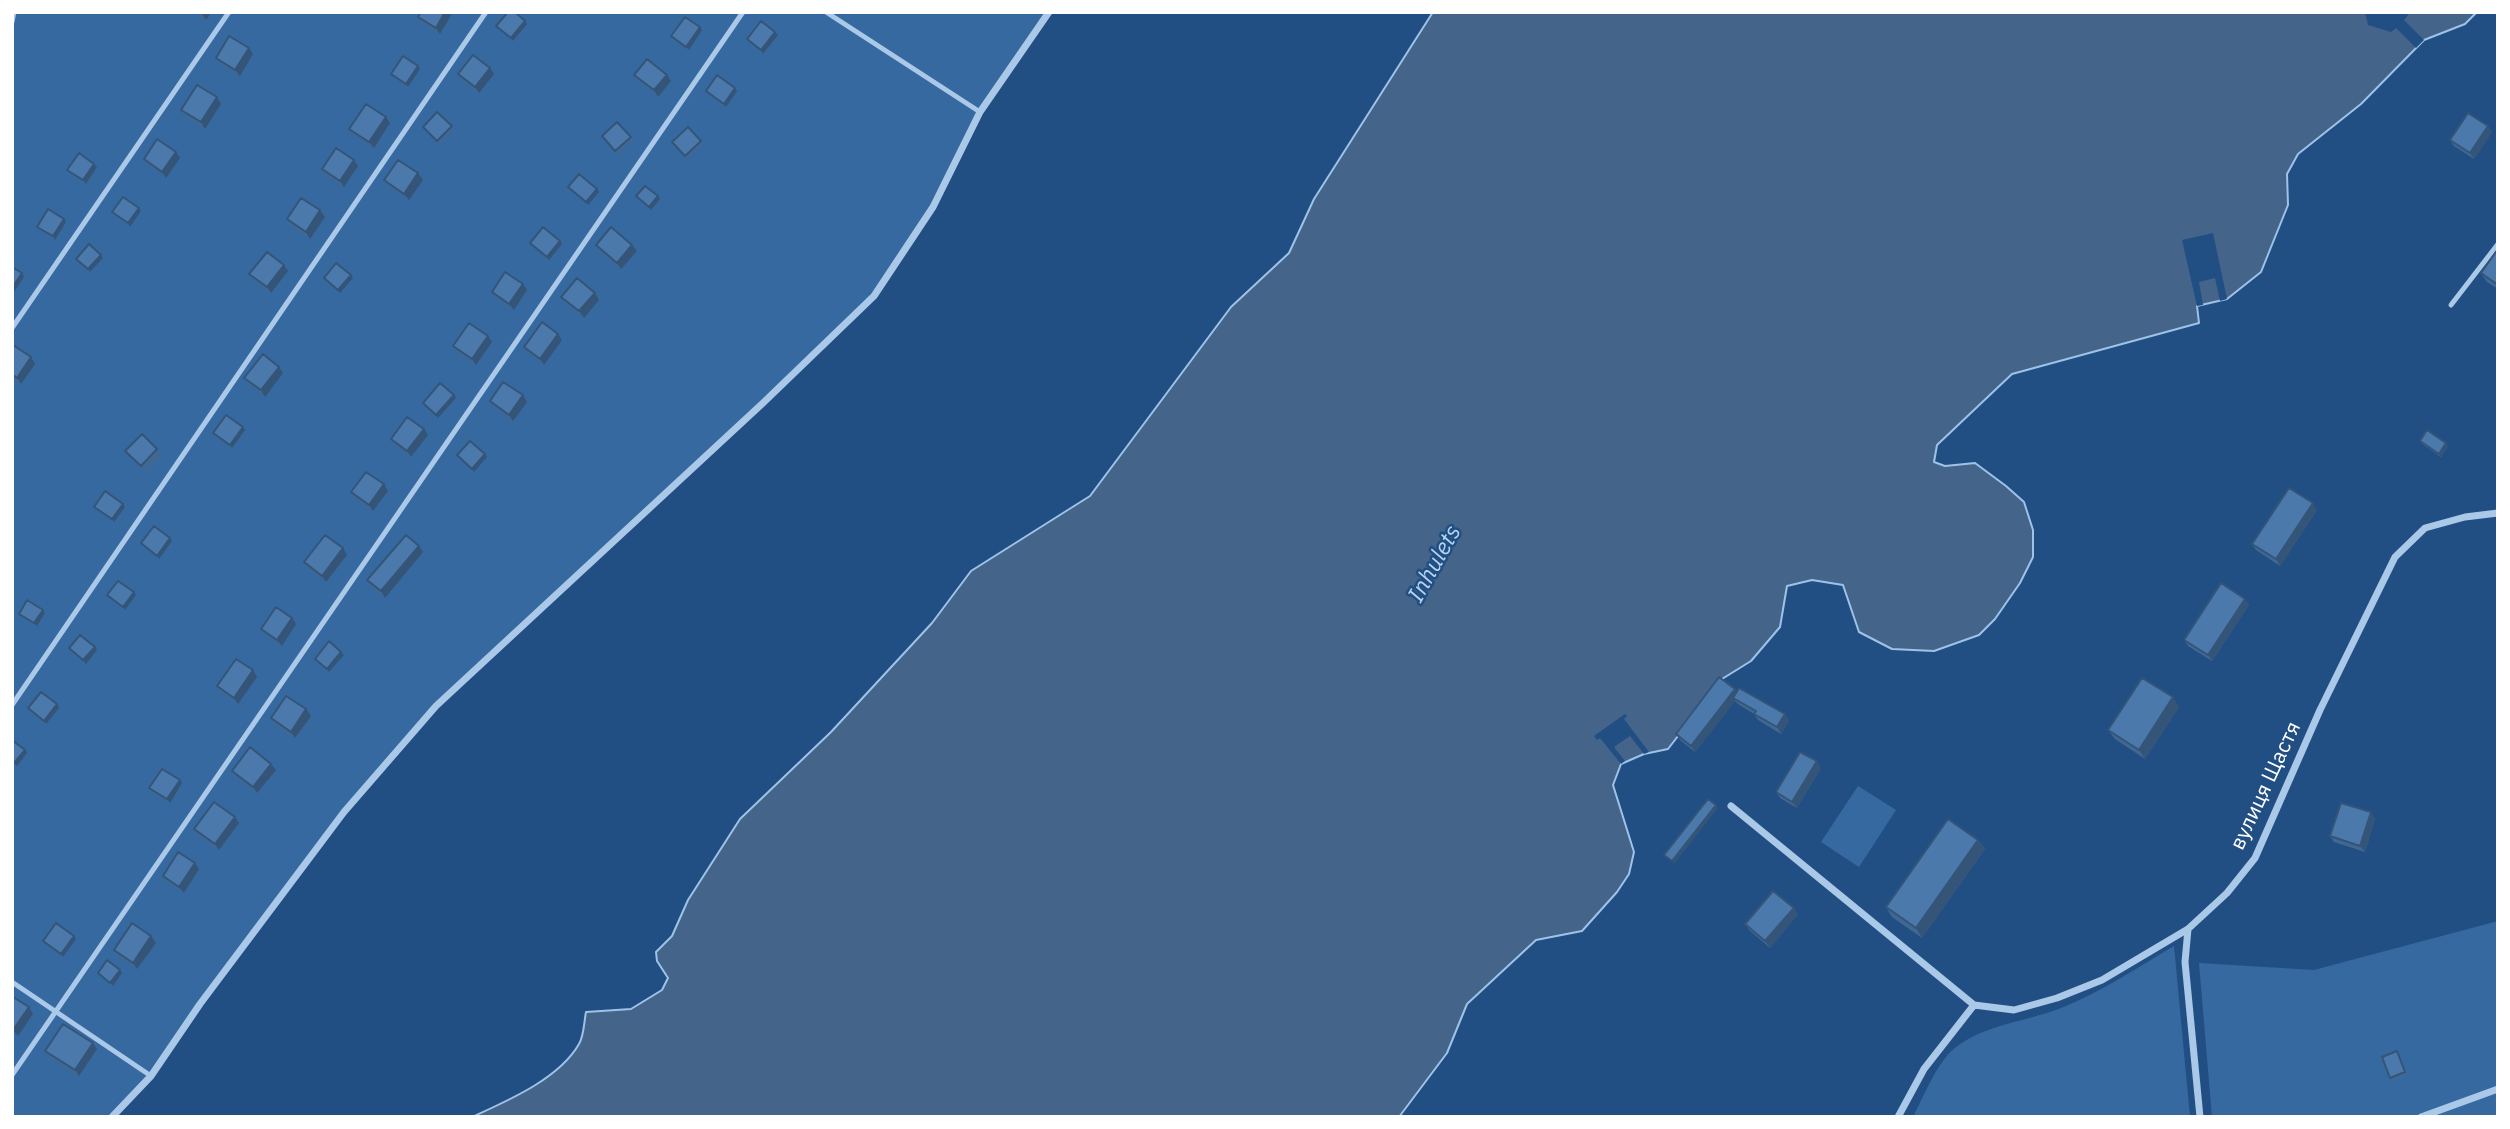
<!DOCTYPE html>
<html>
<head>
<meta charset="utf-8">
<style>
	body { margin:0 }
	#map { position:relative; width:2510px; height:1129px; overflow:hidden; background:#224f83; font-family:"IBM Plex Sans",sans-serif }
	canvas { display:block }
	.frame { position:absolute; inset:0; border:14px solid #fff; pointer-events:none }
</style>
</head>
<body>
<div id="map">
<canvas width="2510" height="1129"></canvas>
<div class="frame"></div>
</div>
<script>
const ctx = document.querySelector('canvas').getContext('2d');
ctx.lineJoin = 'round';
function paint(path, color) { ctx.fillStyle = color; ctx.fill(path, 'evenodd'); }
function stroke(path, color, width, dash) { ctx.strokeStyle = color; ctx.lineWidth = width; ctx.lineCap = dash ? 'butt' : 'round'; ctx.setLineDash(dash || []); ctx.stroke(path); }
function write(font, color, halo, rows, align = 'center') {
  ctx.font = font + ' "IBM Plex Sans",sans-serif'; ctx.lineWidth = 5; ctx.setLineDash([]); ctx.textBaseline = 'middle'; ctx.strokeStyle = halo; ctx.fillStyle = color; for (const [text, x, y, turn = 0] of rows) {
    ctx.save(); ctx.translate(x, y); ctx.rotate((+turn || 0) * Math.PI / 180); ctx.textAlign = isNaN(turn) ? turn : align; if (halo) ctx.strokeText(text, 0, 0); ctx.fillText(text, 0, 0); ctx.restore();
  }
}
paint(new Path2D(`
	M12 12H1049L980 112 933 207 874 296 436 706 344 812 151 1076 112 1117H12Z
	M1858 786 1896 810 1859 867 1821 842Z
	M2498 921V1117H2212L2199 963 2314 970Z
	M2174 946 2190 1117H1913C1924 1096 1937 1062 1955 1048 1985 1024 2026 1022 2061 1008 2101 992 2137 968 2174 946Z`), '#3669a0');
const water = new Path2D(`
	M1433 12H2477L2465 24 2424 40 2361 104 2298 154 2287 174 2288 205 2261 272 2227 299 2197 306 2199 323 2012 374 1937 445 1934 462 1945 466 1975 463 2006 486 2024 502 2033 530V557L2020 583 1995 619 1979 635 1934 651 1892 649 1859 632 1843 585 1812 580 1787 586 1780 627 1751 661 1722 679 1668 749 1644 754 1621 764 1613 785 1634 852 1629 874 1617 892 1582 931 1536 940 1467 1004 1447 1053 1399 1117H472C507 1101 559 1079 579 1044 584 1036 584 1022 586 1012L631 1009 662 990 668 978 657 961 656 952 672 936 688 900 740 819 831 732 932 623 971 571 1090 496 1231 307 1289 253 1314 199Z`);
paint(water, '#446589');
stroke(water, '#9ec3e9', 2);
paint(new Path2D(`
	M2365 12H2407L2408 15 2404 20 2424 40 2416 48 2396 28 2391 32 2368 25Z
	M2213 233 2227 299 2220 301 2215 278 2199 282 2203 305 2197 306 2182 240Z
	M1625 714 1627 716 1624 719 1649 752 1644 754 1630 736 1614 747 1625 761 1621 764 1600 738 1597 740 1594 736Z`), '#224f83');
stroke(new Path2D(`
	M826 12 980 112
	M12 22 14 12
	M2451 305 2498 244
	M12 328 229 12
	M12 705 486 12
	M12 982 151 1076
	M12 1075 743 12`), '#aac8e8', 5);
stroke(new Path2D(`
	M1731 806 1974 1005 2014 1010 2057 998 2102 980 2188 929 2227 893 2255 858 2320 710 2395 557 2425 528 2465 517 2498 513
	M2188 929 2185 962 2200 1117
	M112 1117 151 1076 200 1004 344 812 436 706 763 403 874 296 933 207 980 112 1049 12
	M1898 1117 1924 1069 1974 1005
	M2421 1117 2498 1089`), '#aac8e8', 7);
paint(new Path2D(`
	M196 12H212L206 20Z
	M421 12H453L440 34 422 23 418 17Z
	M702 30 689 50 673 39 671 36Z
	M249 48 253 54 240 76 220 64 216 58Z
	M490 68 494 74 479 93 462 80 458 74Z
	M420 69 408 87 393 77 391 74Z
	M634 75H667L671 81 658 97 639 81Z
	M706 91H737L726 107 708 94Z
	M221 104 205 129 186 116 181 110Z
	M390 123 374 148 354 135 349 129Z
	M452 126 454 129 440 144 423 127Z
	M2492 132 2474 159 2454 146 2450 140Z
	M631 137 633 140 617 155 604 140Z
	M701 141 703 144 687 159 672 142Z
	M180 158 166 178 148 165 144 159Z
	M94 164 97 167 86 184 70 173 67 170Z
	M358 166 344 187 326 176 322 169Z
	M384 180H423L409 200 389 186Z
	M320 210 325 217 310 239 291 226 287 219Z
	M66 222 55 240 40 230 37 227Z
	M596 245H632L637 251 621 269 600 251Z
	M2498 249V289L2487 282 2481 273Z
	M284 265 288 271 271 293 254 280 249 274Z
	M523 284 527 290 514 310 496 298 492 292Z
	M595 293 599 300 584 318 566 303 561 297Z
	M488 336 492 342 476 365 457 352 453 346Z
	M562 340 544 365 528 353 524 347Z
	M12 347 31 357 35 364 21 384 12 377Z
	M279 367 283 373 265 397 249 384 244 378Z
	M523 395 527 402 513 421 494 407 490 401Z
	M424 429 428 435 411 457 395 445 391 439Z
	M245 430 232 448 216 437 213 433Z
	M2420 441 2448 446 2441 457 2422 444Z
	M157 449 162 455 145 472 130 457 125 451Z
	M388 491 373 511 355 498 351 492Z
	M123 504 125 507 114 522 96 510 94 507Z
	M2317 510 2280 566 2256 550 2252 544Z
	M343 548 347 555 326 582 308 569 304 562Z
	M423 552 385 598 372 587 367 580Z
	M2245 599 2249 605 2212 661 2188 646 2184 640Z
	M45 613 37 626 21 617 19 614Z
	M292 618 296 624 282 646 266 635 261 629Z
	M257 677 238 704 221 692 217 686Z
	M1735 689 1737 692 1789 720 1781 734 1758 720 1754 714 1738 704 1735 701 1695 752 1680 740 1676 734Z
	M2179 707 2145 759 2115 739 2108 730Z
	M306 709 311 716 295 738 275 725 271 718Z
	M271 764 276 770 257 793 236 777 232 771Z
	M1821 768 1797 808 1780 798 1776 792Z
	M180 780 182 783 170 803 152 791 149 788Z
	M235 817 239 823 219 850 198 835 194 829Z
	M2375 819 2365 852 2334 842 2330 836Z
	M1978 840 1985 849 1922 938 1892 917 1886 907Z
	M199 869 184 893 167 882 163 876Z
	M1798 914 1770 948 1749 930 1745 924Z
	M151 936 156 943 137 969 118 956 114 950Z
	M76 939 63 957 45 944 43 941Z
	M93 1043 97 1049 79 1076 49 1057 45 1051Z
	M2399 1054 2407 1075 2392 1081 2390 1078Z`), '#406893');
paint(new Path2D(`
	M203 12H212L206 20 202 14Z
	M445 12H453L440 34 436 28Z
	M525 21 527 24 513 41 511 38Z
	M700 27 702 30 689 50 686 47Z
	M775 32 778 35 763 54 761 50Z
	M249 48 253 54 240 76 235 70Z
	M418 66 420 69 408 87 406 84Z
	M490 68 494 74 479 93 475 87Z
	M667 75 671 81 658 97 654 90Z
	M735 88 737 91 726 107 724 104Z
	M217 97 221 104 205 129 201 122Z
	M386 117 390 123 374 148 369 142Z
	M2488 126 2492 132 2474 159 2470 153Z
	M176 152 180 158 166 178 162 172Z
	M354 160 358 166 344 187 340 181Z
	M94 164 97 167 86 184 83 180Z
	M418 173 423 180 409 200 404 194Z
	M597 189 599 192 588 205 586 202Z
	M658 196 660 199 651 210 649 207Z
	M139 208 141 211 130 227 128 223Z
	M320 210 325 217 310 239 306 232Z
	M64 219 66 222 55 240 53 236Z
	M560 241 562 244 549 260 547 257Z
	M632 245 637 251 621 269 617 263Z
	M101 255 103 258 90 272 88 269Z
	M284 265 288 271 271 293 267 287Z
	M22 273 24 277 12 295V288Z
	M351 275 353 278 340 293 338 290Z
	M523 284 527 290 514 310 509 304Z
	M595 293 599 300 584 318 579 311Z
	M558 334 562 340 544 365 540 359Z
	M488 336 492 342 476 365 472 359Z
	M31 357 35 364 21 384 17 378Z
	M279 367 283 373 265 397 261 390Z
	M454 395 456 398 438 418 436 415Z
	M523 395 527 402 513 421 509 415Z
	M243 427 245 430 232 448 230 445Z
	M424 429 428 435 411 457 407 451Z
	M2446 443 2448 446 2441 457 2439 454Z
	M485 454 487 457 474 472 472 469Z
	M384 484 388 491 373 511 369 505Z
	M2313 503 2317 510 2280 566 2276 559Z
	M123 504 125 507 114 522 112 519Z
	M170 538 172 541 159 559 157 556Z
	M419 546 423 552 385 598 381 591Z
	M343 548 347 555 326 582 322 576Z
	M134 592 136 595 125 610 123 607Z
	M2245 599 2249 605 2212 661 2208 655Z
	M43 610 45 613 37 626 34 623Z
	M292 618 296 624 282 646 277 640Z
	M95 647 97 650 86 664 83 660Z
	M341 652 344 655 329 672 327 669Z
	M253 670 257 677 238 704 234 698Z
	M1735 689 1739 695 1733 698 1735 701 1695 752 1691 746Z
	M2173 697 2179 707 2145 759 2139 750Z
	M57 704 59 708 46 724 44 721Z
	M306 709 311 716 295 738 291 732Z
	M1785 714 1789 720 1781 734 1777 727Z
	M25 750 27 753 17 766 14 763Z
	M1817 761 1821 768 1797 808 1792 802Z
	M271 764 276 770 257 793 253 787Z
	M180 780 182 783 170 803 167 799Z
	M1716 805 1718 808 1674 864 1672 861Z
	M2371 812 2375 819 2365 852 2360 846Z
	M235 817 239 823 219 850 215 844Z
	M1978 840 1985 849 1922 938 1916 928Z
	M195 863 199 869 184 893 179 887Z
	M1794 908 1798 914 1770 948 1765 941Z
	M74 936 76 939 63 957 61 954Z
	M151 936 156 943 137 969 133 963Z
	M120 970 122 973 113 986 110 983Z
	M29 1007 33 1014 18 1036 13 1030Z
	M93 1043 97 1049 79 1076 75 1070Z`), '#345578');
const building = new Path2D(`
	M421 12H445L436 28 418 17Z
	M508 12H515L525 21 511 38 496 26Z
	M685 17 700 27 686 47 671 36Z
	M761 21 775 32 761 50 747 39Z
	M229 36 249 48 235 70 216 58Z
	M473 55 490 68 475 87 458 74Z
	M403 56 418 66 406 84 391 74Z
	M647 59 667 75 654 90 634 75Z
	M717 75 735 88 724 104 706 91Z
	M197 85 217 97 201 122 181 110Z
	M366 104 386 117 369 142 349 129Z
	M437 112 452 126 437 141 423 127Z
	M2468 113 2488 126 2470 153 2450 140Z
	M617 122 631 137 615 151 602 136Z
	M688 127 701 141 685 156 672 142Z
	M157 139 176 152 162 172 144 159Z
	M336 148 354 160 340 181 322 169Z
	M79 153 94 164 83 180 67 170Z
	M398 160 418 173 404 194 384 180Z
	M579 174 597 189 586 202 568 187Z
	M645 186 658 196 649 207 636 196Z
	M123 197 139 208 128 223 112 212Z
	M301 198 320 210 306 232 287 219Z
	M48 209 64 219 53 236 37 227Z
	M543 227 560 241 547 257 530 243Z
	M611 227 632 245 617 263 596 245Z
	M89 244 101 255 88 269 76 259Z
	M2498 249V285L2481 273Z
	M267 252 284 265 267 287 249 274Z
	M336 263 351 275 338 290 324 278Z
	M12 267 22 273 12 288Z
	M505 272 523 284 509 304 492 292Z
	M577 278 595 293 579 311 561 297Z
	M542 322 558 334 540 359 524 347Z
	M469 323 488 336 472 359 453 346Z
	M13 345 31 357 17 378 12 374Z
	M263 354 279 367 261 390 244 378Z
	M503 382 523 395 509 415 490 401Z
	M440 383 454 395 436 415 423 403Z
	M226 415 243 427 230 445 213 433Z
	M407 417 424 429 407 451 391 439Z
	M2427 430 2446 443 2439 454 2420 441Z
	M142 434 157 449 141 466 125 451Z
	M470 441 485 454 472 469 457 455Z
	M366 472 384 484 369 505 351 492Z
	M2289 488 2313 503 2276 559 2252 544Z
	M105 491 123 504 112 519 94 507Z
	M154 526 170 538 157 556 141 543Z
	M325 535 343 548 322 576 304 562Z
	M406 535 419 546 381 591 367 580Z
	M118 581 134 592 123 607 107 595Z
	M2221 583 2245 599 2208 655 2184 640Z
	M27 600 43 610 34 623 19 614Z
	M276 607 292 618 277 640 261 629Z
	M80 635 95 647 83 660 69 648Z
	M329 641 341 652 327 669 315 659Z
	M236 659 253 670 234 698 217 686Z
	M1719 677 1735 689 1691 746 1676 734Z
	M2142 678 2173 697 2139 750 2108 730Z
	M1739 688 1785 714 1777 727 1754 714 1756 711 1733 698Z
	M41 692 57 704 44 721 28 708Z
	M286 696 306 709 291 732 271 718Z
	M12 740 25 750 14 763 12 762Z
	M250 747 271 764 253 787 232 771Z
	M1800 752 1817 761 1792 802 1776 792Z
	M162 769 180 780 167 799 149 788Z
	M1708 799 1716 805 1672 861 1664 855Z
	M214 802 235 817 215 844 194 829Z
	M2341 803 2371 812 2360 846 2330 836Z
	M1948 819 1978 840 1916 928 1886 907Z
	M178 852 195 863 179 887 163 876Z
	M1773 891 1794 908 1765 941 1745 924Z
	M56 923 74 936 61 954 43 941Z
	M132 923 151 936 133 963 114 950Z
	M107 960 120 970 110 983 98 973Z
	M13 997 29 1007 13 1030 12 1029Z
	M63 1024 93 1043 75 1070 45 1051Z
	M2397 1051 2405 1072 2390 1078 2382 1057Z`);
paint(building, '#4b79ab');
stroke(building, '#345578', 2);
write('21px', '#fff', '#224f83', [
	["вулиця Щастя",2266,786,-65]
]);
write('italic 23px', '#b6d2ef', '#224f83', [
	["Inhulets",1435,564,-61]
]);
</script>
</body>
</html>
